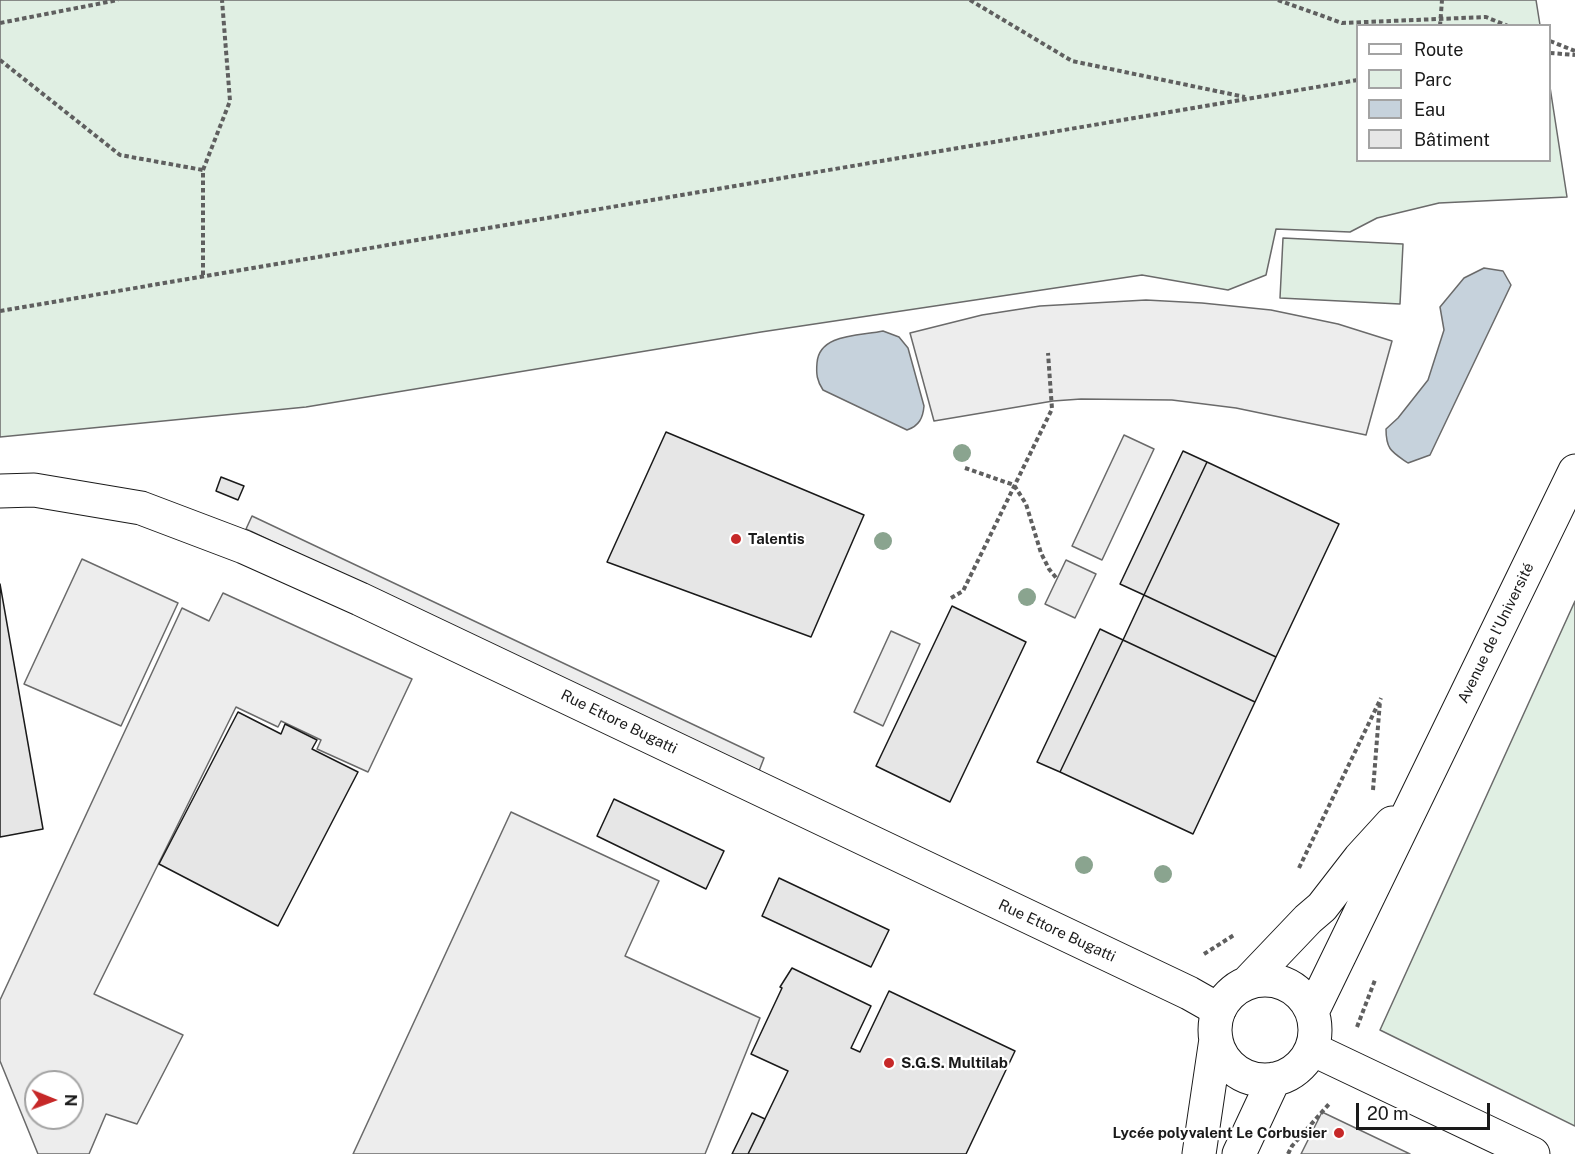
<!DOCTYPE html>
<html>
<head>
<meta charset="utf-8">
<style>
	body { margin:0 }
	#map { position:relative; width:1575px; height:1154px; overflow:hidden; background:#fff; font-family:"Public Sans",sans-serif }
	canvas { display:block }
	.legend { position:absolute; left:1356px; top:24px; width:195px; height:138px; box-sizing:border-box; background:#fff; border:2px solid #a3a3a3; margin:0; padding:8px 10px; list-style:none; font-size:18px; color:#1a1a1a }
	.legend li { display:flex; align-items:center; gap:12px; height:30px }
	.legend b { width:30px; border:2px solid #a3a3a3 }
	.north { position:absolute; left:24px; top:1070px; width:60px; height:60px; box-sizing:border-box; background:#fff; border:2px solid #a3a3a3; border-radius:50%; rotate:91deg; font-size:16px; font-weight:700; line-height:24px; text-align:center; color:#1a1a1a }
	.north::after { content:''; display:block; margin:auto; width:21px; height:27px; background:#c62828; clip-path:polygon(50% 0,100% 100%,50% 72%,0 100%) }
	.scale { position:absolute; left:1356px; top:1103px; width:134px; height:27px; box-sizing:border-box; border:3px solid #1a1a1a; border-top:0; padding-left:8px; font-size:18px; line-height:21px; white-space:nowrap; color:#1a1a1a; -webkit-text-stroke:4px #fff; paint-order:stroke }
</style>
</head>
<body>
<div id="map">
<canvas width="1575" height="1154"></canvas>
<ul class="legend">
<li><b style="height:8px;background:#fff"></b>Route</li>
<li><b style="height:16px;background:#e0efe3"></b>Parc</li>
<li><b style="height:16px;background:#c6d2dc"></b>Eau</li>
<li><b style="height:16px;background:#e6e6e6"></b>Bâtiment</li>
</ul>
<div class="north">N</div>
<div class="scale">20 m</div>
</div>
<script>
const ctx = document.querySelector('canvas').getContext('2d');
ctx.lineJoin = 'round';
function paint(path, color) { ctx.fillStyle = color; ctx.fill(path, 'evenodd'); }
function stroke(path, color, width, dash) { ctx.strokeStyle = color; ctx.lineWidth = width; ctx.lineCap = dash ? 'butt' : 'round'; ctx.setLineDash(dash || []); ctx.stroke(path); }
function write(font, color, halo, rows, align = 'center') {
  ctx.font = font + ' "Public Sans",sans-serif'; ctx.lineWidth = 4.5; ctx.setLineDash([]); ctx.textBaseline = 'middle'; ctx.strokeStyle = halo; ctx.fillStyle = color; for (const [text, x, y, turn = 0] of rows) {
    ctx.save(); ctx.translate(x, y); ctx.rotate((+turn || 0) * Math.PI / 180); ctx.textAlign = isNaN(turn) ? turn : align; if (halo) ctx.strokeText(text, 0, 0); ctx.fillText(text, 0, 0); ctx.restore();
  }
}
const green = new Path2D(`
	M0 0H1536L1540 25 1358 26V160H1550V87L1567 197 1439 203 1377 218 1350 232 1276 229 1266 275 1228 290 1142 275 761 332 306 407 0 437Z
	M1283 238 1403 244 1400 304 1280 298Z
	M1575 601V1126L1380 1030Z`);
paint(green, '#e0efe3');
stroke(green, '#6a6a6a', 1.5);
const parking = new Path2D(`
	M1146 300 1202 303 1271 310 1338 324 1392 341 1366 435 1236 408 1172 400 1081 399 1053 401 934 421 910 333 982 315 1040 306Z
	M1124 435 1154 449 1102 560 1072 546Z
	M252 516 764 758 759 771 246 529Z
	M82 559 178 603 121 726 24 684Z
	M1066 560 1096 574 1075 618 1045 604Z
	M223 593 412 679 368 772 317 749 321 740 281 721 278 727 236 707 94 994 183 1035 137 1124 106 1114 89 1154H38L0 1061V1000L182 608 209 621ZM36 1082H72V1118H36Z
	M891 631 920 644 883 726 854 712Z
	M511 812 659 881 625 956 760 1018 705 1154H353Z
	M1322 1112 1410 1154H1301Z`);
paint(parking, '#ededed');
stroke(parking, '#6a6a6a', 1.5);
const water = new Path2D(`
	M1484 268 1503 271 1511 285 1430 455 1408 463C1392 452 1386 450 1386 429L1398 418 1428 380 1444 330 1440 307 1464 278Z
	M883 331 899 337 908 348 924 406C923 418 919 426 907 430L823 390C817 381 816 374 817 363 819 333 861 336 883 331Z`);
paint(water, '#c6d2dc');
stroke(water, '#6a6a6a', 1.5);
const building = new Path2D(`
	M666 432 864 515 811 637 607 562Z
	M1183 451 1207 462 1144 595 1120 584Z
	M1207 462 1339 524 1276 657 1144 595Z
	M221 477 244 486 238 500 216 491Z
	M0 584 43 829 0 837Z
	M1144 595 1276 657 1255 702 1123 640Z
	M952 606 1026 642 950 802 876 766Z
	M1100 629 1123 640 1060 772 1037 762Z
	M1123 640 1255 702 1193 834 1060 772Z
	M238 712 281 734 285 724 317 740 312 749 358 772 278 926 159 864Z
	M614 799 724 851 706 889 597 836Z
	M779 878 889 930 871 967 762 916Z
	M792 968 871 1006 851 1048 860 1052 889 991 1015 1051 966 1154H748L788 1071 751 1054 782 988 780 987Z
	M752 1113 765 1119 748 1154H732Z`);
paint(building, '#e6e6e6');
stroke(building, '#1a1a1a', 1.5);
const minor = new Path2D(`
	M0 491 34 490 141 508 244 547 360 599 1189 993 1219 1010
	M1312 1049 1533 1154`);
const tertiary = new Path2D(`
	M1215 1030a50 50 0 1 1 100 0a50 50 0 1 1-100 0Z
	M1247 983 1308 919 1322 907 1360 858 1392 823
	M1312 1012 1575 471
	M1199 1154 1216 1039
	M1239 1154 1274 1079`);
stroke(minor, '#1a1a1a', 35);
stroke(tertiary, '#1a1a1a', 35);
stroke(new Path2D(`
	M970 0 1072 61 1245 97
	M1278 0 1342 23 1486 17 1508 26
	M0 23 118 0
	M1440 26 1442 0
	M1550 41 1575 51
	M1550 53 1575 55
	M0 60 120 155 203 170
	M203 275V170L230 101 222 0
	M0 311 1358 80
	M965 468 1014 485 1026 504 1041 553 1049 569 1057 579
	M951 598 963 591 1052 409 1048 353
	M1373 790 1380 701
	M1299 868 1381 698
	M1204 954 1234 935
	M1357 1027 1375 980
	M1288 1154 1292 1146 1329 1104`), '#5f5f5f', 4, [4.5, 3]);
stroke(minor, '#fff', 33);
stroke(tertiary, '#fff', 33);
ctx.fillStyle = '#8aa48f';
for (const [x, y] of [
	[962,453],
	[883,541],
	[1027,597],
	[1084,865],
	[1163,874]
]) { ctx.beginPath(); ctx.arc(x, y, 9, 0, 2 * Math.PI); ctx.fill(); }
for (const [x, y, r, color] of [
	[736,539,6,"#c62828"],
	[889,1063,6,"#c62828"],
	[1339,1133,6,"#c62828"]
]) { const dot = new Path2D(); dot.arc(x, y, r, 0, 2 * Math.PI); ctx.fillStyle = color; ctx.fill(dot); stroke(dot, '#fff', 2); }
write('bold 15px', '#1a1a1a', '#fff', [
	["Talentis",748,539],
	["S.G.S. Multilab",901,1063],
	["Lycée polyvalent Le Corbusier",1327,1133,"right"]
], 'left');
write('15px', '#1a1a1a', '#fff', [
	["Avenue de l'Université",1496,633,-64],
	["Rue Ettore Bugatti",619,722,26],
	["Rue Ettore Bugatti",1057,931,25]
]);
</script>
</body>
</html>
